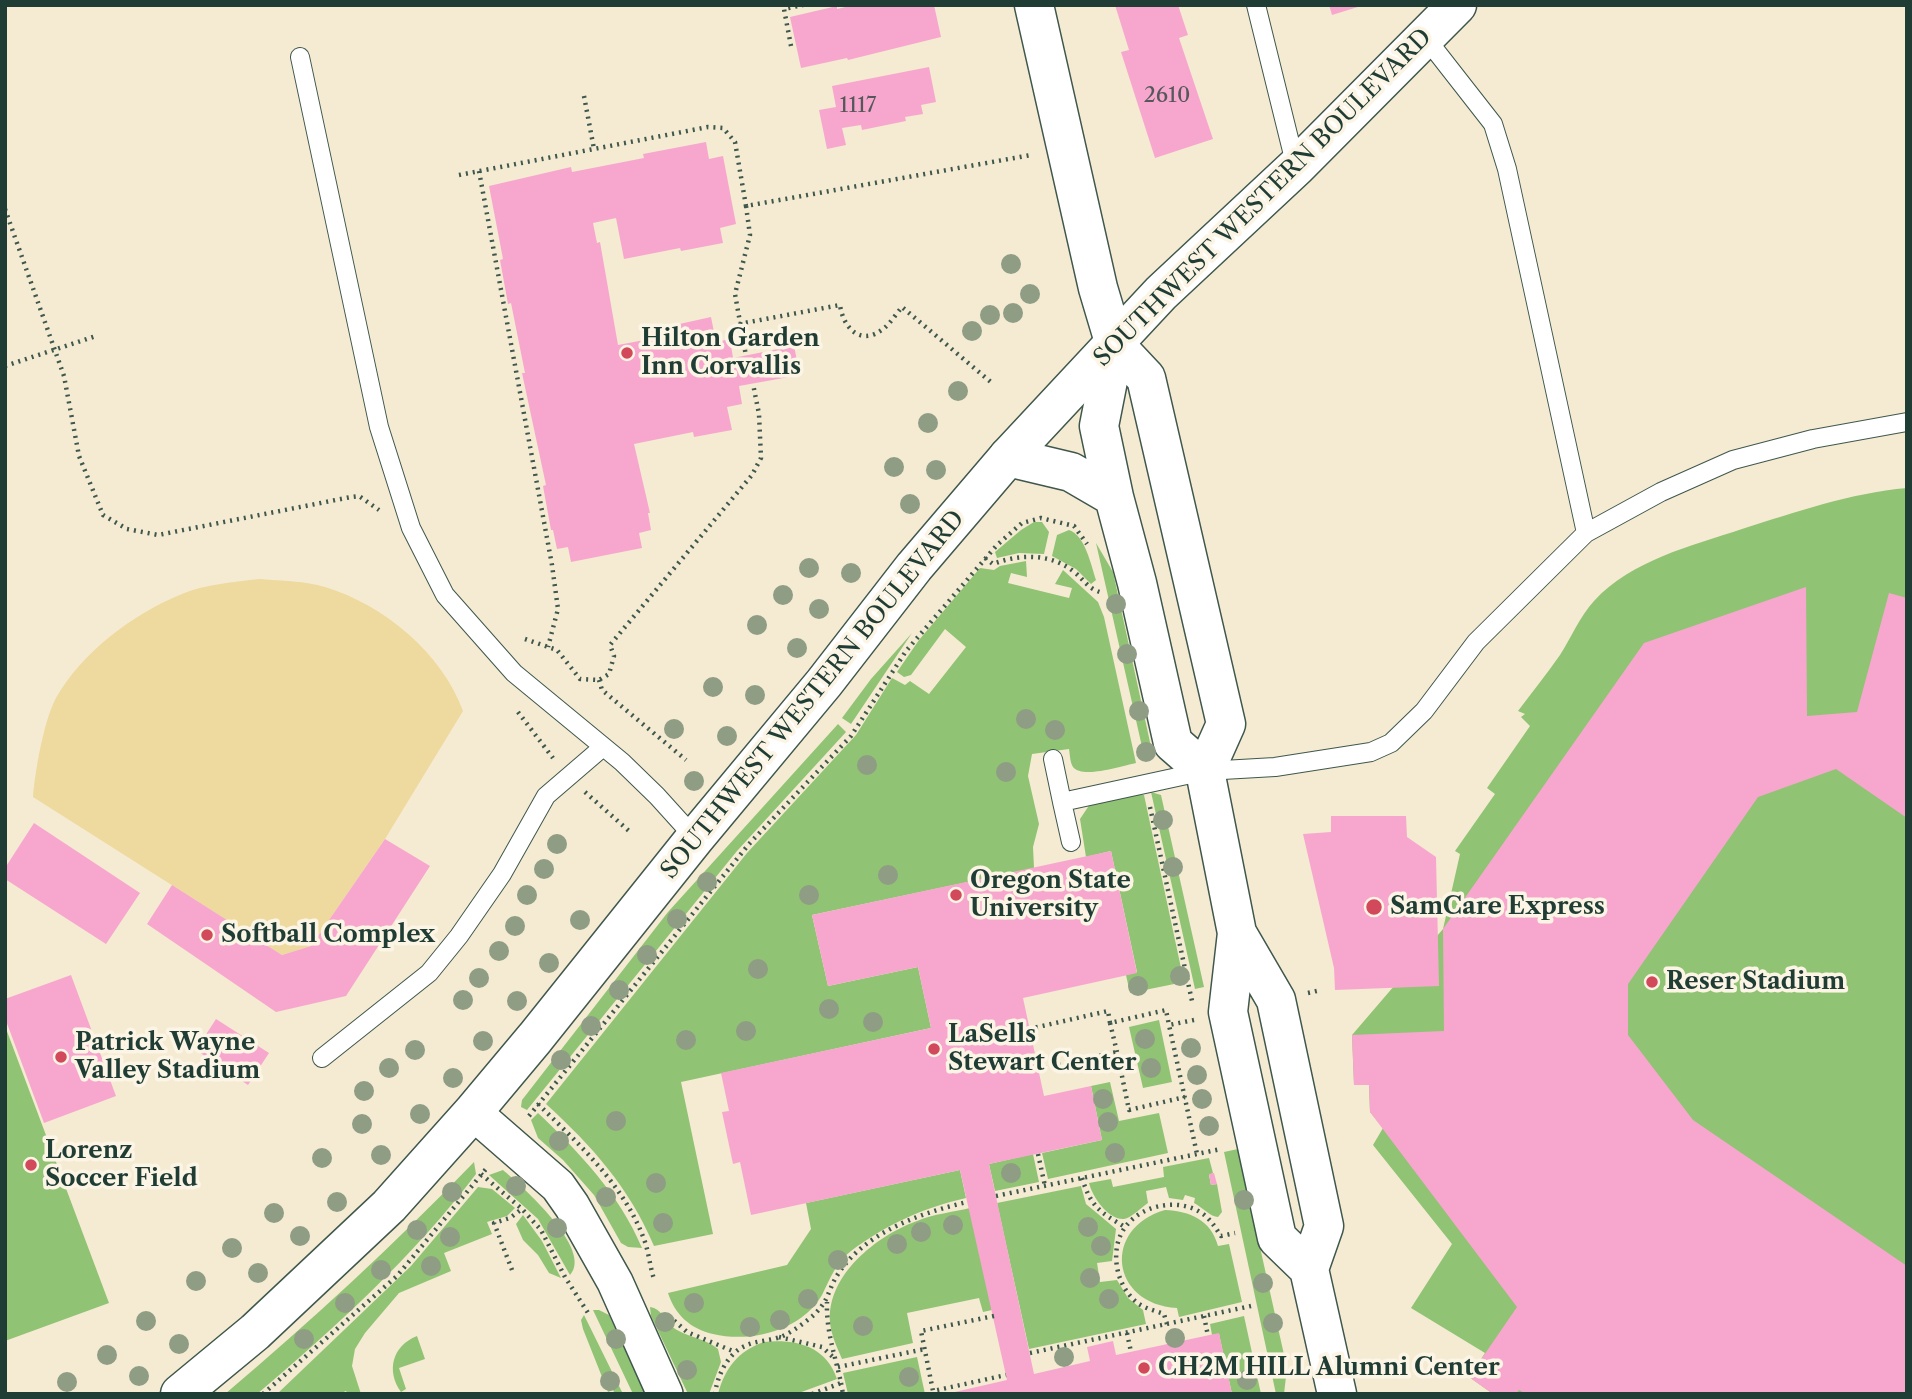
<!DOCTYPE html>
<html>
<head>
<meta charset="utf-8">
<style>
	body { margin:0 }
	#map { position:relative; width:1912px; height:1399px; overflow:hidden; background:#f4ebd2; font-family:"Libre Caslon Text",serif }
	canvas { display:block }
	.frame { position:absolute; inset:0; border:7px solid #1f3d34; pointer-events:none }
</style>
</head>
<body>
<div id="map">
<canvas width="1912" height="1399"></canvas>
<div class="frame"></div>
</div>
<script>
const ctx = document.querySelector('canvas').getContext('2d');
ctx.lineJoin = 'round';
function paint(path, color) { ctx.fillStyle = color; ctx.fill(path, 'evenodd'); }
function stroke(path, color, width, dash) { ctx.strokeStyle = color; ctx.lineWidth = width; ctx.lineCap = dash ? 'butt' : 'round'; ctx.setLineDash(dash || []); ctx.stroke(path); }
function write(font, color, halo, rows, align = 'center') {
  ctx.font = font + ' "Libre Caslon Text",serif'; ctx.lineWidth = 7; ctx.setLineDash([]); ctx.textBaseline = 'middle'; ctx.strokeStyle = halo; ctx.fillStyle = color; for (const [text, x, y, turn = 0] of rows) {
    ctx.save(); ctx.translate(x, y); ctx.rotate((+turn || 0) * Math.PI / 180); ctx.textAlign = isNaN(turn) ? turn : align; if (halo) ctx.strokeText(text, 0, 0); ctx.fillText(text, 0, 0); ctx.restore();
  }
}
paint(new Path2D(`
	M1907 488V1394H1493L1469 1377 1485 1353 1411 1308 1452 1244 1373 1145 1383 1128 1370 1112 1369 1085H1354L1352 1035 1443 929 1460 854 1455 851 1495 794 1487 788 1530 726 1521 717 1525 714 1518 711C1532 692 1547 674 1560 655 1571 638 1580 616 1594 601 1632 560 1691 546 1742 529 1796 512 1850 493 1907 488Z
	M1034 522H1042L1049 532 1044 554 1019 553 997 558 995 552 1021 530Z
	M1069 530C1085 535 1091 565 1096 580L1091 584 1076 569 1052 556 1057 535Z
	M1096 543 1113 572 1153 756 1145 760Z
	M1026 561 1027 577 1011 573 1008 583 1069 598 1072 588 1055 584 1063 570 1098 602 1104 617 1136 763C1122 766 1082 779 1073 767 1070 762 1070 755 1069 749L1032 754 1028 776 1039 824 1033 847 1034 868 812 915 828 986 918 967 931 1028 681 1082 713 1234 654 1246C629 1187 592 1146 546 1104L747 853 856 735 892 678 905 685 910 681 929 694 966 647 945 629 911 675 904 677 897 672 919 640 980 568 994 570 1000 566Z
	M912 633 851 724 842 718 871 679Z
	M838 724 846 732 737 851 527 1110 521 1107 522 1100 668 912Z
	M1151 792 1161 795 1204 987 1195 989Z
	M1127 795H1144L1184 982 1130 993 1126 975 1137 972 1111 851 1086 857 1080 819 1090 804Z
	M1159 1020 1172 1082 1143 1088 1129 1027Z
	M5 1026 109 1303 5 1341Z
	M1110 1082 1119 1121 1159 1113 1168 1153 1048 1179 1042 1153 1102 1140 1091 1086Z
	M538 1113C579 1152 620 1195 642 1248L628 1247 621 1243 594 1195 563 1160 538 1138 531 1120Z
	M1238 1149 1287 1368 1284 1394H1276L1224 1152Z
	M1033 1154 1039 1182 995 1191 989 1164Z
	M1209 1158 1213 1173 1209 1175 1211 1185 1217 1184 1222 1212 1218 1217C1211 1217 1202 1207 1194 1203L1195 1198 1185 1195 1183 1200 1169 1198 1166 1187 1146 1191 1148 1203C1142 1207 1131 1218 1124 1219 1108 1220 1092 1196 1089 1183L1111 1179 1113 1187 1164 1177 1163 1167Z
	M474 1162 476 1174C413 1257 336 1327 257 1394H225C311 1321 395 1244 474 1162Z
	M503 1170C522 1186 594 1250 570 1275L538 1219 489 1175Z
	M960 1170 966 1198C923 1208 887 1224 851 1251 836 1262 830 1279 822 1295 801 1331 751 1343 713 1334 691 1329 675 1315 668 1293L787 1265 811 1229 806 1203Z
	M1081 1186 1086 1204 1116 1229 1112 1261 1097 1263 1100 1282 1117 1280 1128 1298 1143 1310 1146 1324 1029 1349 997 1203Z
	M478 1187 492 1189 515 1208 507 1216 487 1222 492 1234 444 1253 451 1271 399 1293 365 1333 355 1349 352 1366 361 1394H348L346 1391 339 1394H277L411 1266Z
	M970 1208 992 1310 983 1312 979 1298 907 1313 913 1343 842 1359C837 1347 831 1335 830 1322 827 1275 876 1236 917 1221 934 1214 953 1212 970 1208Z
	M1165 1210C1190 1211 1211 1220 1218 1246L1229 1244 1242 1302 1179 1317 1177 1308C1110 1304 1102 1228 1165 1210Z
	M523 1215 542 1241 561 1278 549 1273 538 1255 523 1240 516 1224Z
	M650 1307C662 1309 663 1319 671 1326 685 1337 705 1338 718 1349L721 1362 709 1394H688L651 1316Z
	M593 1310H599L609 1315 646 1394H633Z
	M584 1315 623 1394H615L613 1390 608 1392 583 1329 581 1320Z
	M1244 1316 1261 1394H1232L1219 1334 1212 1335 1210 1324Z
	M417 1336 425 1359 399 1368 406 1389 401 1392C386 1371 392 1346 417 1336Z
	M764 1342C796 1339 826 1346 837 1379L796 1394H718C725 1368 738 1351 764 1342Z
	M917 1357 925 1394H848L843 1373Z`), '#91c374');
paint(new Path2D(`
	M260 579C282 581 305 581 325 587 384 605 442 653 463 711L385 839 311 946 282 955 33 797C35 771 44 720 56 698 82 652 133 614 182 594 206 584 234 582 260 579Z`), '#eeda9e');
paint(new Path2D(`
	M854 5H934L941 37 848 60 847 58 801 68 790 17 837 6V9Z
	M1115 5H1178L1188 35 1179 38 1213 139 1155 158 1121 52 1129 50Z
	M1329 5H1361V6L1332 15Z
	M929 67 936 102 921 105 923 114 905 117 906 121 862 130 861 125 842 128 846 145 827 149 819 110 836 107 832 86Z
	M706 142 709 159 723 156 736 224 720 228 723 243 681 251 680 248 624 259 616 218 593 223 597 243 600 242 618 345 676 334 675 325 711 317 716 342 730 339 733 358 794 346 800 375 739 386 742 404 727 407 732 430 694 437 693 432 634 444 650 513H648L651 530 639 533 642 548 571 562 568 547 557 549 553 530H551L543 486 546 485 522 373H525L511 303 508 304 500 260 503 259 489 186 571 167 572 172 644 158 643 154Z
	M1806 587 1807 716 1857 712 1889 593 1907 598V818L1836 769 1758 797 1628 984V1035L1693 1120 1907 1266V1394H1526L1519 1390 1516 1394H1493L1469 1377 1517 1307 1370 1112 1369 1085H1354L1352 1035 1444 1031 1443 929 1644 643Z
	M1331 816H1406L1407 837 1436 857 1439 986 1335 990 1334 968 1303 834 1331 832Z
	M34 823 140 893 106 944 5 879V868Z
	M385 839 430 866 346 996 276 1012 147 924 172 885 282 955 311 946Z
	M1111 851 1137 973 1023 998 1044 1096 1091 1086 1102 1140 989 1164 1034 1374 1090 1361 1087 1347 1113 1341 1116 1355 1219 1333 1232 1394H946L1007 1380 960 1170 751 1215 740 1162 733 1164 722 1112 729 1111 721 1073 931 1028 918 967 828 986 812 915Z
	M71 975 116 1096 44 1123 5 1018V999Z
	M216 1019 269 1053 248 1085 196 1050Z
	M1214 1173 1217 1184 1211 1185 1209 1174Z`), '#f7a7ce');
const service = new Path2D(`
	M1256 5 1296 167
	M1425 37 1493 124 1507 169 1586 533
	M300 57 379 427 411 528 445 595 514 673 622 762 657 796 695 838
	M1053 759 1062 802
	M1071 842 1062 802 1205 771 1275 767 1371 752 1391 743 1424 711 1476 642 1586 533 1661 492 1733 460 1813 439 1907 422
	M322 1058 429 973 459 936 502 874 546 796 603 747`);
const minor = new Path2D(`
	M473 1112 558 1186 572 1206 615 1282 665 1394`);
const tertiary = new Path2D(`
	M1034 5 1098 288 1115 345 1099 426 1114 497 1137 583 1173 743 1205 771
	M1115 345 1146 378 1226 724 1205 771 1237 933 1228 1012 1277 1238 1309 1269
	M1008 457 1071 472 1114 497
	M1237 933 1276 1000 1324 1226 1309 1269 1337 1394`);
const secondary = new Path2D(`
	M180 1394 255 1332 389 1206 473 1112 535 1038 695 838 824 683 914 567 1008 457 1161 293 1296 167 1457 5`);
stroke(service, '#3f574c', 20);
stroke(minor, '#3f574c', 38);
stroke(tertiary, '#3f574c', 41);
stroke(secondary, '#3f574c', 41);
stroke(new Path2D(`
	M791 46 784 9 803 5
	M584 96 594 149
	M479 171 552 565 558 609 548 647
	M459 175 708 127 723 128 735 142 746 206 1031 155
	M746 206 750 235 735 294 746 356
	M5 209 64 376 79 456 103 515 127 529 158 535 351 497 359 496 379 510
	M739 324 840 305C843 327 860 347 883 329 890 324 896 314 902 307L992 383
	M5 366 96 336
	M985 558 993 564C1019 554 1050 553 1073 571 1085 580 1087 589 1103 593
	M525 639 557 650 580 679 599 680 609 674 614 656 610 645 752 475 761 458 759 414 753 384
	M599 680 602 690 686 760
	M518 712 553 758
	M585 792 629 831
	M1150 807 1192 1001
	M1308 993 1321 990
	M1194 1020 1169 1025 1197 1154
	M1110 1023 1117 1052
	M1029 1029 1108 1011 1110 1023 1166 1010 1169 1025
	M1038 1069 1117 1052 1129 1110 1185 1097
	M538 1104C579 1144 626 1187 645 1242 649 1254 650 1267 654 1279
	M529 1116 749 844 851 736 906 651 997 545 1022 523 1041 518 1074 526 1087 544
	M1038 1154 1045 1186
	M481 1174 522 1209 541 1230 565 1277 590 1316
	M1082 1178C1091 1207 1100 1212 1125 1227
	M996 1196 1221 1149
	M512 1270 494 1223 510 1218 522 1209
	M669 1316 687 1332 735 1352
	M994 1316 921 1331 933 1391 1006 1375
	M1204 1316 1208 1336
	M1167 1324 1164 1314C1156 1311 1147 1309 1139 1304 1116 1288 1108 1249 1126 1226 1142 1205 1177 1198 1200 1212 1210 1218 1215 1227 1221 1236L1235 1233
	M1127 1333 1131 1352
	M779 1337 822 1347 834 1358
	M1030 1353 1251 1306
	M838 1367 925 1349
	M841 1383 843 1394
	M263 1394 397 1276 486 1169
	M715 1394C717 1376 728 1353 745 1346 755 1341 766 1341 777 1338 788 1335 800 1326 809 1319 830 1302 826 1293 838 1274 865 1232 921 1213 967 1202
	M812 1394 841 1383C835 1355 826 1331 827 1302`), '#3f574c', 4.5, [2, 5]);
stroke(service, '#fff', 18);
stroke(minor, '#fff', 35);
stroke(tertiary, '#fff', 38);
stroke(secondary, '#fff', 38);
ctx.fillStyle = '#8f9d84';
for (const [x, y] of [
	[1011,264],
	[1030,294],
	[1013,313],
	[990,315],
	[972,331],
	[958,391],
	[928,423],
	[894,467],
	[936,470],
	[910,504],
	[809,568],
	[851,573],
	[783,595],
	[1116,604],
	[819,609],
	[757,625],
	[797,648],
	[1127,654],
	[713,687],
	[755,695],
	[1139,711],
	[1026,719],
	[674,729],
	[1055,730],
	[727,736],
	[1146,752],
	[867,765],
	[1006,772],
	[694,781],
	[1163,820],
	[557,844],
	[1173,867],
	[544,869],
	[888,875],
	[707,882],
	[527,895],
	[809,895],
	[677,919],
	[580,920],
	[515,926],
	[499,951],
	[647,955],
	[549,963],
	[758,969],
	[1180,976],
	[479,978],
	[1138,986],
	[619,990],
	[463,1000],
	[517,1001],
	[829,1009],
	[873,1022],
	[591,1026],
	[746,1031],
	[1145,1039],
	[686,1040],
	[483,1041],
	[1191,1048],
	[415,1050],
	[561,1060],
	[389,1068],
	[1151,1068],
	[1197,1075],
	[453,1078],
	[364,1091],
	[1103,1099],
	[1202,1099],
	[420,1114],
	[616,1121],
	[1108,1122],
	[362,1124],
	[1209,1126],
	[559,1141],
	[1115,1153],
	[381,1155],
	[322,1158],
	[1011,1173],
	[656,1183],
	[516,1186],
	[452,1192],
	[606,1197],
	[1244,1200],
	[337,1202],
	[274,1213],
	[663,1223],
	[953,1225],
	[1088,1227],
	[557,1228],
	[417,1230],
	[921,1232],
	[300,1236],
	[450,1237],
	[897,1244],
	[1101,1246],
	[232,1248],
	[838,1260],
	[431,1266],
	[381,1270],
	[258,1273],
	[1090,1278],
	[196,1281],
	[1263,1283],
	[808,1299],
	[1109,1299],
	[345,1303],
	[694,1303],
	[780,1320],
	[146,1321],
	[665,1322],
	[1273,1323],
	[863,1326],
	[750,1327],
	[1175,1338],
	[304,1339],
	[616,1339],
	[179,1344],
	[107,1355],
	[1064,1357],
	[687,1370],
	[139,1376],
	[909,1377],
	[1247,1380],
	[610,1381],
	[67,1382]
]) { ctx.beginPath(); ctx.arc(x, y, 10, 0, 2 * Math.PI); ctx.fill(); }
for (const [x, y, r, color] of [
	[627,353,7,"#d1495b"],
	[956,895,7,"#d1495b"],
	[1374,907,9,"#d1495b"],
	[207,935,7,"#d1495b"],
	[1652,982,7,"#d1495b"],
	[934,1049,7,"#d1495b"],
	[61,1057,7,"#d1495b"],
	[31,1165,7,"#d1495b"],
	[1144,1368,7,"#d1495b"]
]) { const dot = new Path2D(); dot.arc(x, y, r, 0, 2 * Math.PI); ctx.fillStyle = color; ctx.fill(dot); stroke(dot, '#fcf5e5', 2.5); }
write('21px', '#55585a', null, [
	["2610",1167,96],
	["1117",858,106]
]);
write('24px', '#1f3d34', '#fcf5e5', [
	["SOUTHWEST WESTERN BOULEVARD",1263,198,-45],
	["SOUTHWEST WESTERN BOULEVARD",813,695,-51]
]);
write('bold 24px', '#1f3d34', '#fcf5e5', [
	["Hilton Garden",641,339],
	["Inn Corvallis",641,367],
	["Oregon State",970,881],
	["University",970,909],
	["SamCare Express",1390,907],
	["Softball Complex",221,935],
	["Reser Stadium",1666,982],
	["LaSells",948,1035],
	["Stewart Center",948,1063],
	["Patrick Wayne",75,1043],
	["Valley Stadium",75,1071],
	["Lorenz",45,1151],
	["Soccer Field",45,1179],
	["CH2M HILL Alumni Center",1158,1368]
], 'left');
</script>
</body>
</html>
